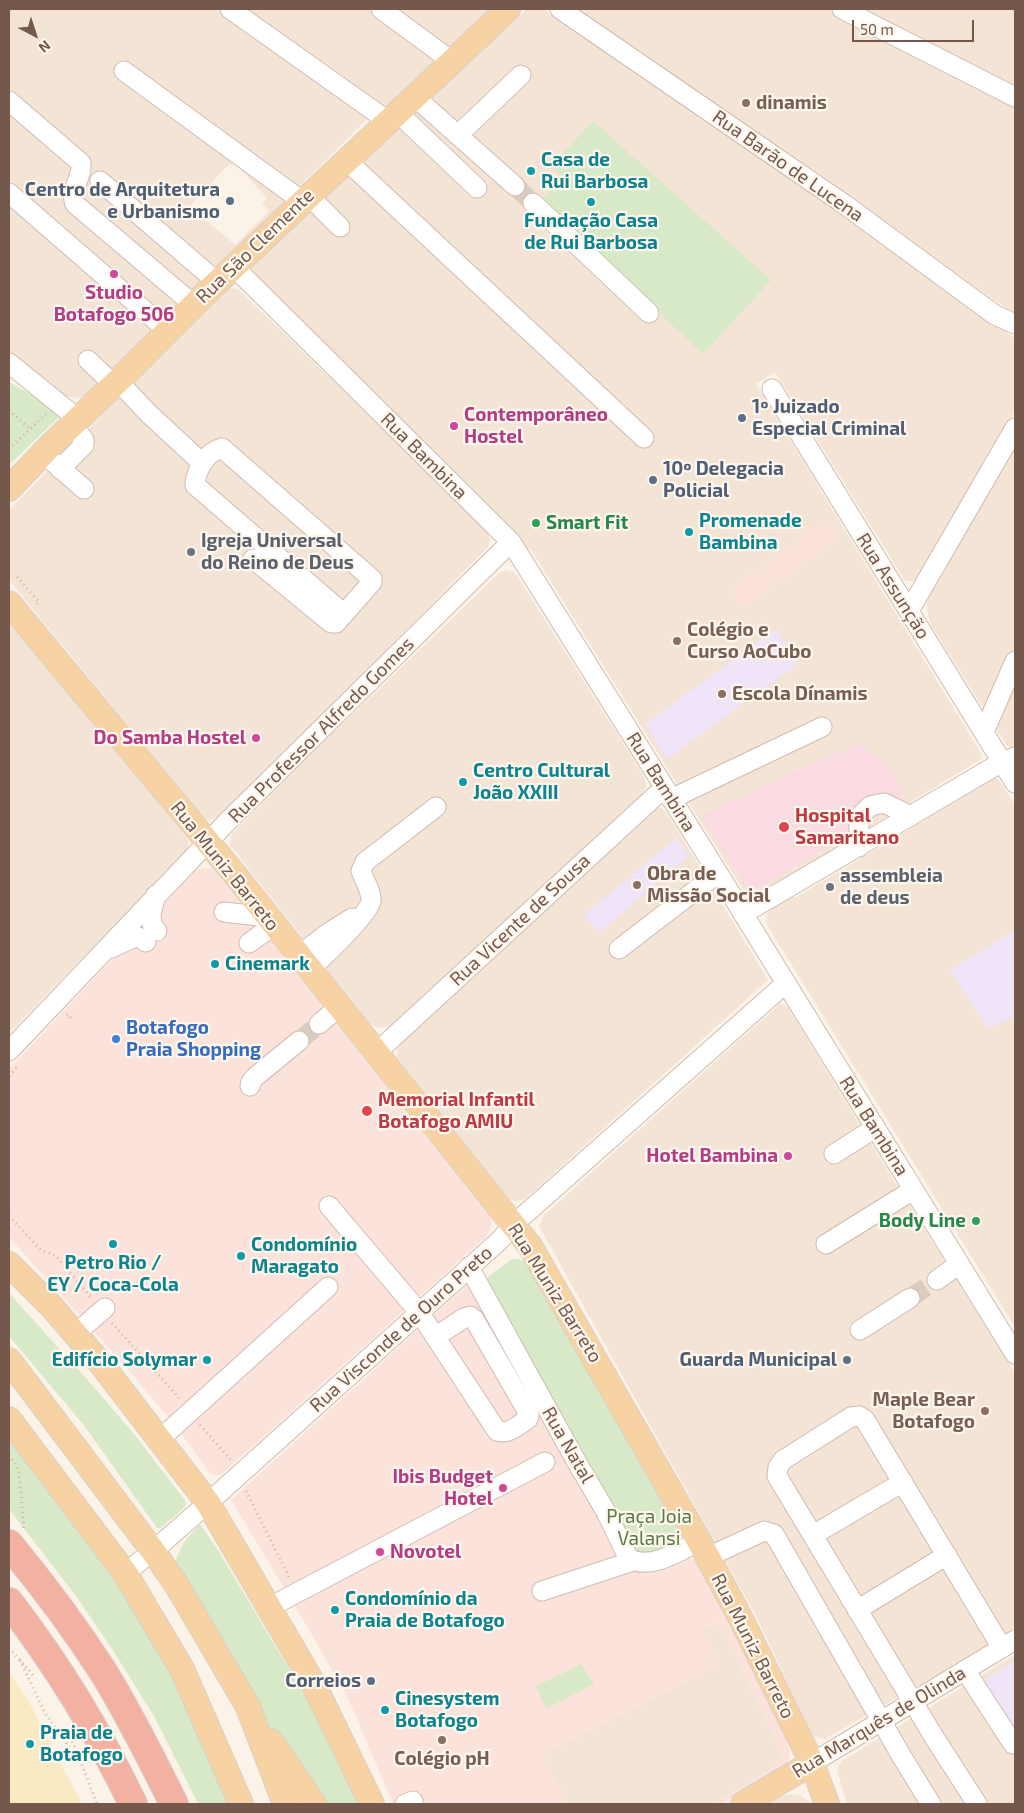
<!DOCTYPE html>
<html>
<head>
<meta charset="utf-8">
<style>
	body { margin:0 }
	#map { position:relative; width:1024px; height:1813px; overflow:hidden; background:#fcf3e8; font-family:"Exo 2",sans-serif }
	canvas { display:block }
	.frame { position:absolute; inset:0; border:10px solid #75584c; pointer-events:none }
	.north { position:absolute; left:10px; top:10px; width:50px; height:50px; -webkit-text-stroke:4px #fef7ee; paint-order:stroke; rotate:140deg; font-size:14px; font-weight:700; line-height:20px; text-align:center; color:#75584c }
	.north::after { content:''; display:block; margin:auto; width:18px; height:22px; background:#75584c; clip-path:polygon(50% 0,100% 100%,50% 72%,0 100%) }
	.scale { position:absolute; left:852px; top:20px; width:122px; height:22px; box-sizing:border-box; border:2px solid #75584c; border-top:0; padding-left:6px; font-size:15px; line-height:18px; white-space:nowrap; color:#75584c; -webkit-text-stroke:4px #fef7ee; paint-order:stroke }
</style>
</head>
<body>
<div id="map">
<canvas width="1024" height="1813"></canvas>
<div class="frame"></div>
<div class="north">N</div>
<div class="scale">50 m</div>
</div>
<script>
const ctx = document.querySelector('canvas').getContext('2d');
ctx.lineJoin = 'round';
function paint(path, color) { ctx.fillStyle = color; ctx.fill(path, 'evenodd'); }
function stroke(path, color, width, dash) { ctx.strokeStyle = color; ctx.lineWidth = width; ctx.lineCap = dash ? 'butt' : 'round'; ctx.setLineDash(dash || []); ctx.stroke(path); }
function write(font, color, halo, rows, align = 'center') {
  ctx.font = font + ' "Exo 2",sans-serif'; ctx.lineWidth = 4.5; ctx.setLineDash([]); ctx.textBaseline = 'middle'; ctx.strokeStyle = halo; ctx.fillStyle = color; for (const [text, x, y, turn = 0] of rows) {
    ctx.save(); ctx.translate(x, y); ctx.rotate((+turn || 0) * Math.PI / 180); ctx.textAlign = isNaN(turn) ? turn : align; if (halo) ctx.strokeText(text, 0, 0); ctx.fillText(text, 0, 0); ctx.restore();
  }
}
paint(new Path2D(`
	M9 9H215L365 114 368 118 231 255 86 395 79 398 64 396 9 351ZM236 164 267 198 262 203 269 211 235 245 190 206 228 165Z
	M245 9H490L387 105H382L319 59Z
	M527 9H543L791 179 968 307 1015 338V410L989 459 917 579 913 581H906L904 579 775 372 756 384 982 755 981 759 754 898 747 896 530 548 521 557 241 271 356 168Z
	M576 9H828L1015 105V314L971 284 819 173 721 109Z
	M857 9H1015V90Z
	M232 288 238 289 487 530 490 539 488 547 407 629 219 817 209 820 201 815 177 785 9 580V510L212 303 227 289Z
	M1015 443V745L1011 748 1007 746 931 625 928 615 927 604 928 598Z
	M505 570 513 572 517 576 644 776 646 787 641 796 393 1026 379 1028 370 1024 234 850 230 845 231 835 299 765 427 643 498 574Z
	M9 624 102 732 188 840 189 845 186 852 9 1033Z
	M996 778 999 780 1015 805V1327L766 923 767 914 770 908 792 895 795 898 993 779Z
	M654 808H661L667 813 768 980 524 1200 514 1201 509 1199 397 1057V1049L400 1044 484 968Z
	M781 1003 788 1007 881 1160 1015 1373V1628L935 1676 825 1739 814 1736 811 1732 754 1612 539 1226 543 1216Z
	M720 1622 779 1747 781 1760 778 1765 713 1804H569L540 1755 623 1714 719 1663 702 1631Z
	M1015 1655V1804H847L837 1770 842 1761Z
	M791 1794 802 1796 812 1804H768L783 1796Z`), '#f3e4d6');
paint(new Path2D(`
	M828 520 839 539 742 608 729 590Z
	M202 868H210L216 872 490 1217 492 1223 490 1231 487 1236 222 1474 217 1476 210 1473 180 1432 132 1374 9 1237V1069L196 870Z
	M469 1283 651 1571 663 1570 689 1558 696 1561 751 1666 786 1739 790 1751V1757L785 1766 722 1804H713L778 1765 781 1757 779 1747 719 1622 702 1631 719 1663 623 1714 540 1755 569 1804H393L347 1696 291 1599 231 1500Z`), '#fbe3dc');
paint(new Path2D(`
	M776 629 798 664 667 759 645 724Z
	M677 837 688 856 599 933 584 915Z
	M1015 930V1016L988 1029 950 970Z
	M1013 1662 1015 1665V1739L979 1683Z`), '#efe4f8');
paint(new Path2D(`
	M862 742 873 759 880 755 907 798 759 888 752 889 745 886 702 815Z`), '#f9dbe1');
paint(new Path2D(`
	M593 121 771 280 703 354 541 200 562 177 552 166Z
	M9 382 37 398 42 396 60 416 9 465Z
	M512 1259H519L526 1263 681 1536 679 1542 647 1555 634 1553 486 1281 489 1276Z
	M9 1293 94 1387 138 1439 186 1502 185 1507 161 1528H157L83 1424 9 1336Z
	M9 1432 111 1570 168 1666 230 1804H198L154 1716 112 1649 76 1596 9 1509Z
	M200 1524 221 1555 332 1741 360 1804H322L274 1739 174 1564 184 1542Z
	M581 1664 594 1684 546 1709 536 1686Z`), '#d7e9c6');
paint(new Path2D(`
	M9 1671 29 1702 82 1804H9Z`), '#faeac4');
stroke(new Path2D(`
	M515 186 533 203
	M299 1041 319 1024
	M910 1298 937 1280`), '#daccc1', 19, [19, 9]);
const minor = new Path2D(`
	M230 9 388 121
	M381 9 453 62
	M560 9 844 204 995 315 1015 324
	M842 9 1015 97
	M124 71 302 201
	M415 97 515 186
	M9 101 81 163C83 178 69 189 75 204L194 305
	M397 112 477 188
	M458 135 521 75
	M346 160 644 438
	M100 181 217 282
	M9 193 168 331
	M308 195 340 227
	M533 203 649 313
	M234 267 511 542 718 873 1015 1354
	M88 360 114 385
	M9 363 78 419
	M118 381 148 413 202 463
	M772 389 1015 783
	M222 448 372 579V582L344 614 195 485C196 470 206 452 222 448Z
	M51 460 84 489
	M60 469 84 445V440L72 425
	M253 559 331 623H336L344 614
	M909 611 1015 428
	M984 732 1015 661
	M671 799 822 727
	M859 847V817L870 806 884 803 911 816
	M156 895C153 908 146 921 157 931
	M224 912 268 917
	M743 914 1002 762 1015 757
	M249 943 274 925
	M111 948 135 937H139L146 942
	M619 949 718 873
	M298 956 328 933 352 918
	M309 970C321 959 369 914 371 901 372 892 364 880 361 871L365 862 436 807
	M319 1024 339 1007
	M9 1051 226 823 511 542
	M376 1053 664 788
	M250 1086 251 1082 255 1077 299 1041
	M834 1154 875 1128
	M329 1206 419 1312 497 1431C509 1435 518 1425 528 1419L529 1415 526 1409 474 1319 470 1316 464 1318 435 1337
	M826 1244 913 1190
	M469 1267 575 1459 606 1512 628 1557C648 1572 680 1551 699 1541
	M937 1280 959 1264
	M860 1330 910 1298
	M75 1334 105 1308
	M159 1440 328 1287
	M813 1535 903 1482
	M708 1557 764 1531 774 1534 902 1757 931 1804
	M125 1573 153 1551 208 1503 500 1240 514 1224 786 983
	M542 1591 633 1561
	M268 1608 545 1462
	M857 1610 947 1555
	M965 1670 1013 1744
	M812 1763 1015 1640
	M405 1804 413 1801
	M977 1804 934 1737 777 1476 778 1467 783 1460 851 1417 859 1416 865 1420 1002 1648`);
const major = new Path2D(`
	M9 489 49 447 118 381 207 292 508 9
	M9 603 236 876 530 1246 699 1541 740 1617 812 1763 827 1804
	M9 1264 52 1307 102 1365 208 1503 313 1683 372 1804
	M9 1360 153 1551 176 1584 248 1707 285 1804
	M9 1419 125 1573 182 1669 241 1804
	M271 1741 314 1804
	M743 1804 812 1763`);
const highway = new Path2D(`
	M9 1544C43 1585 75 1628 104 1673 130 1715 152 1760 174 1804
	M9 1602C56 1663 100 1735 133 1804`);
stroke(minor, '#cfbcb0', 21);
stroke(major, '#d8d0cd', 26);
stroke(highway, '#d8d0cd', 30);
stroke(new Path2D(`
	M9 410 30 429
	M9 449 47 413
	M17 577 39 602 34 606
	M67 1015 68 1014 72 1020
	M9 1076 17 1067
	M9 1216 41 1250 56 1256 92 1299
	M112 1323 179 1398
	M200 1425 231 1460
	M9 1455 19 1470 24 1530
	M246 1491 290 1579
	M9 1648 20 1660
	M33 1675 20 1660 45 1713 79 1761
	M69 1732 97 1804`), '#d5b3a3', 3, [1, 4]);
stroke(minor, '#fff', 19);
stroke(major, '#f7d2a3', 24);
stroke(highway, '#f3b1a1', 28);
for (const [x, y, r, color] of [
	[746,103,5,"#8d6e63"],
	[531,171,5,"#0f9aa8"],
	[230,201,5,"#5c6f8a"],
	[591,202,5,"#0f9aa8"],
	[114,274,5,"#d1479c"],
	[742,418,5,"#5c6f8a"],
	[454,426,5,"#d1479c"],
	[653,480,5,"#5c6f8a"],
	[536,523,5,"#2e9e5b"],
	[689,532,5,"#0f9aa8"],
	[191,552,5,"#6b7280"],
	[677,641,5,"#8d6e63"],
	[722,694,5,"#8d6e63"],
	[256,738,5,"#d1479c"],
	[463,782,5,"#0f9aa8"],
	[784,827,6,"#e0444e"],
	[637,885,5,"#8d6e63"],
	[830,887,5,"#6b7280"],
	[215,964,5,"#0f9aa8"],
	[116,1039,5,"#3f7fe0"],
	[367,1111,6,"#e0444e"],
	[788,1156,5,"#d1479c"],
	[976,1221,5,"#2e9e5b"],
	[113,1244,5,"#0f9aa8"],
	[241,1256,5,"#0f9aa8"],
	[207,1360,5,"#0f9aa8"],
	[847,1360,5,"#5c6f8a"],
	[985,1411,5,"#8d6e63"],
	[503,1488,5,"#d1479c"],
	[380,1552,5,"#d1479c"],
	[335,1610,5,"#0f9aa8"],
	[371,1681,5,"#5c6f8a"],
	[385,1710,5,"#0f9aa8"],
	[442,1740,5,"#8d6e63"],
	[30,1744,5,"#0f9aa8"]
]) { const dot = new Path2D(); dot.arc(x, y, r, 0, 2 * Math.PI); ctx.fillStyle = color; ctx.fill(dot); stroke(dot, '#fef7ee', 2); }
write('bold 19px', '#785e54', '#fef7ee', [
	["dinamis",756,103],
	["Colégio e",687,630],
	["Curso AoCubo",687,652],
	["Escola Dínamis",732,694],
	["Obra de",647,874],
	["Missão Social",647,896],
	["Maple Bear",975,1400,"right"],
	["Botafogo",975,1422,"right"],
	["Colégio pH",442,1759,"center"]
], 'left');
write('bold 19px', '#0d838f', '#fef7ee', [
	["Casa de",541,160],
	["Rui Barbosa",541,182],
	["Fundação Casa",591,221,"center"],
	["de Rui Barbosa",591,243,"center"],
	["Promenade",699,521],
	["Bambina",699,543],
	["Centro Cultural",473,771],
	["João XXIII",473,793],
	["Cinemark",225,964],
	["Condomínio",251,1245],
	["Maragato",251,1267],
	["Petro Rio /",113,1263,"center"],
	["EY / Coca-Cola",113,1285,"center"],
	["Edifício Solymar",197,1360,"right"],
	["Condomínio da",345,1599],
	["Praia de Botafogo",345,1621],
	["Cinesystem",395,1699],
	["Botafogo",395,1721],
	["Praia de",40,1733],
	["Botafogo",40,1755]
], 'left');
write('19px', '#75584c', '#fef7ee', [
	["Rua Barão de Lucena",788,166,35],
	["Rua São Clemente",255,246,-44],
	["Rua Bambina",424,456,45],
	["Rua Assunção",893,586,58],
	["Rua Professor Alfredo Gomes",321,730,-45],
	["Rua Bambina",661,782,58],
	["Rua Muniz Barreto",225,866,51],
	["Rua Vicente de Sousa",520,920,-43],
	["Rua Bambina",874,1126,58],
	["Rua Muniz Barreto",555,1293,58],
	["Rua Visconde de Ouro Preto",401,1329,-42],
	["Rua Natal",568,1445,60],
	["Rua Muniz Barreto",753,1646,63],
	["Rua Marquês de Olinda",879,1722,-31]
]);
write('bold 19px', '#4e5e75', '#fef7ee', [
	["Centro de Arquitetura",220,190],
	["e Urbanismo",220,212],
	["1º Juizado",752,407,"left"],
	["Especial Criminal",752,429,"left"],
	["10º Delegacia",663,469,"left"],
	["Policial",663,491,"left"],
	["Guarda Municipal",837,1360],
	["Correios",361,1681]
], 'right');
write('bold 19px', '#b23c85', '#fef7ee', [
	["Studio",114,293,"center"],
	["Botafogo 506",114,315,"center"],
	["Contemporâneo",464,415,"left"],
	["Hostel",464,437,"left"],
	["Do Samba Hostel",246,738],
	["Hotel Bambina",778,1156],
	["Ibis Budget",493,1477],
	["Hotel",493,1499],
	["Novotel",390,1552,"left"]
], 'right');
write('bold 19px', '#27864d', '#fef7ee', [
	["Smart Fit",546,523],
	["Body Line",966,1221,"right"]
], 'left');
write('bold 19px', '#5b616d', '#fef7ee', [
	["Igreja Universal",201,541],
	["do Reino de Deus",201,563],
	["assembleia",840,876],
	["de deus",840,898]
], 'left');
write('bold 19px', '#be3a42', '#fef7ee', [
	["Hospital",795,816],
	["Samaritano",795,838],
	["Memorial Infantil",378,1100],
	["Botafogo AMIU",378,1122]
], 'left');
write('bold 19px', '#366cbe', '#fef7ee', [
	["Botafogo",126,1028],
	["Praia Shopping",126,1050]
], 'left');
write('19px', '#587a44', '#fef7ee', [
	["Praça Joia",649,1517],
	["Valansi",649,1539]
]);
</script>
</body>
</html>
